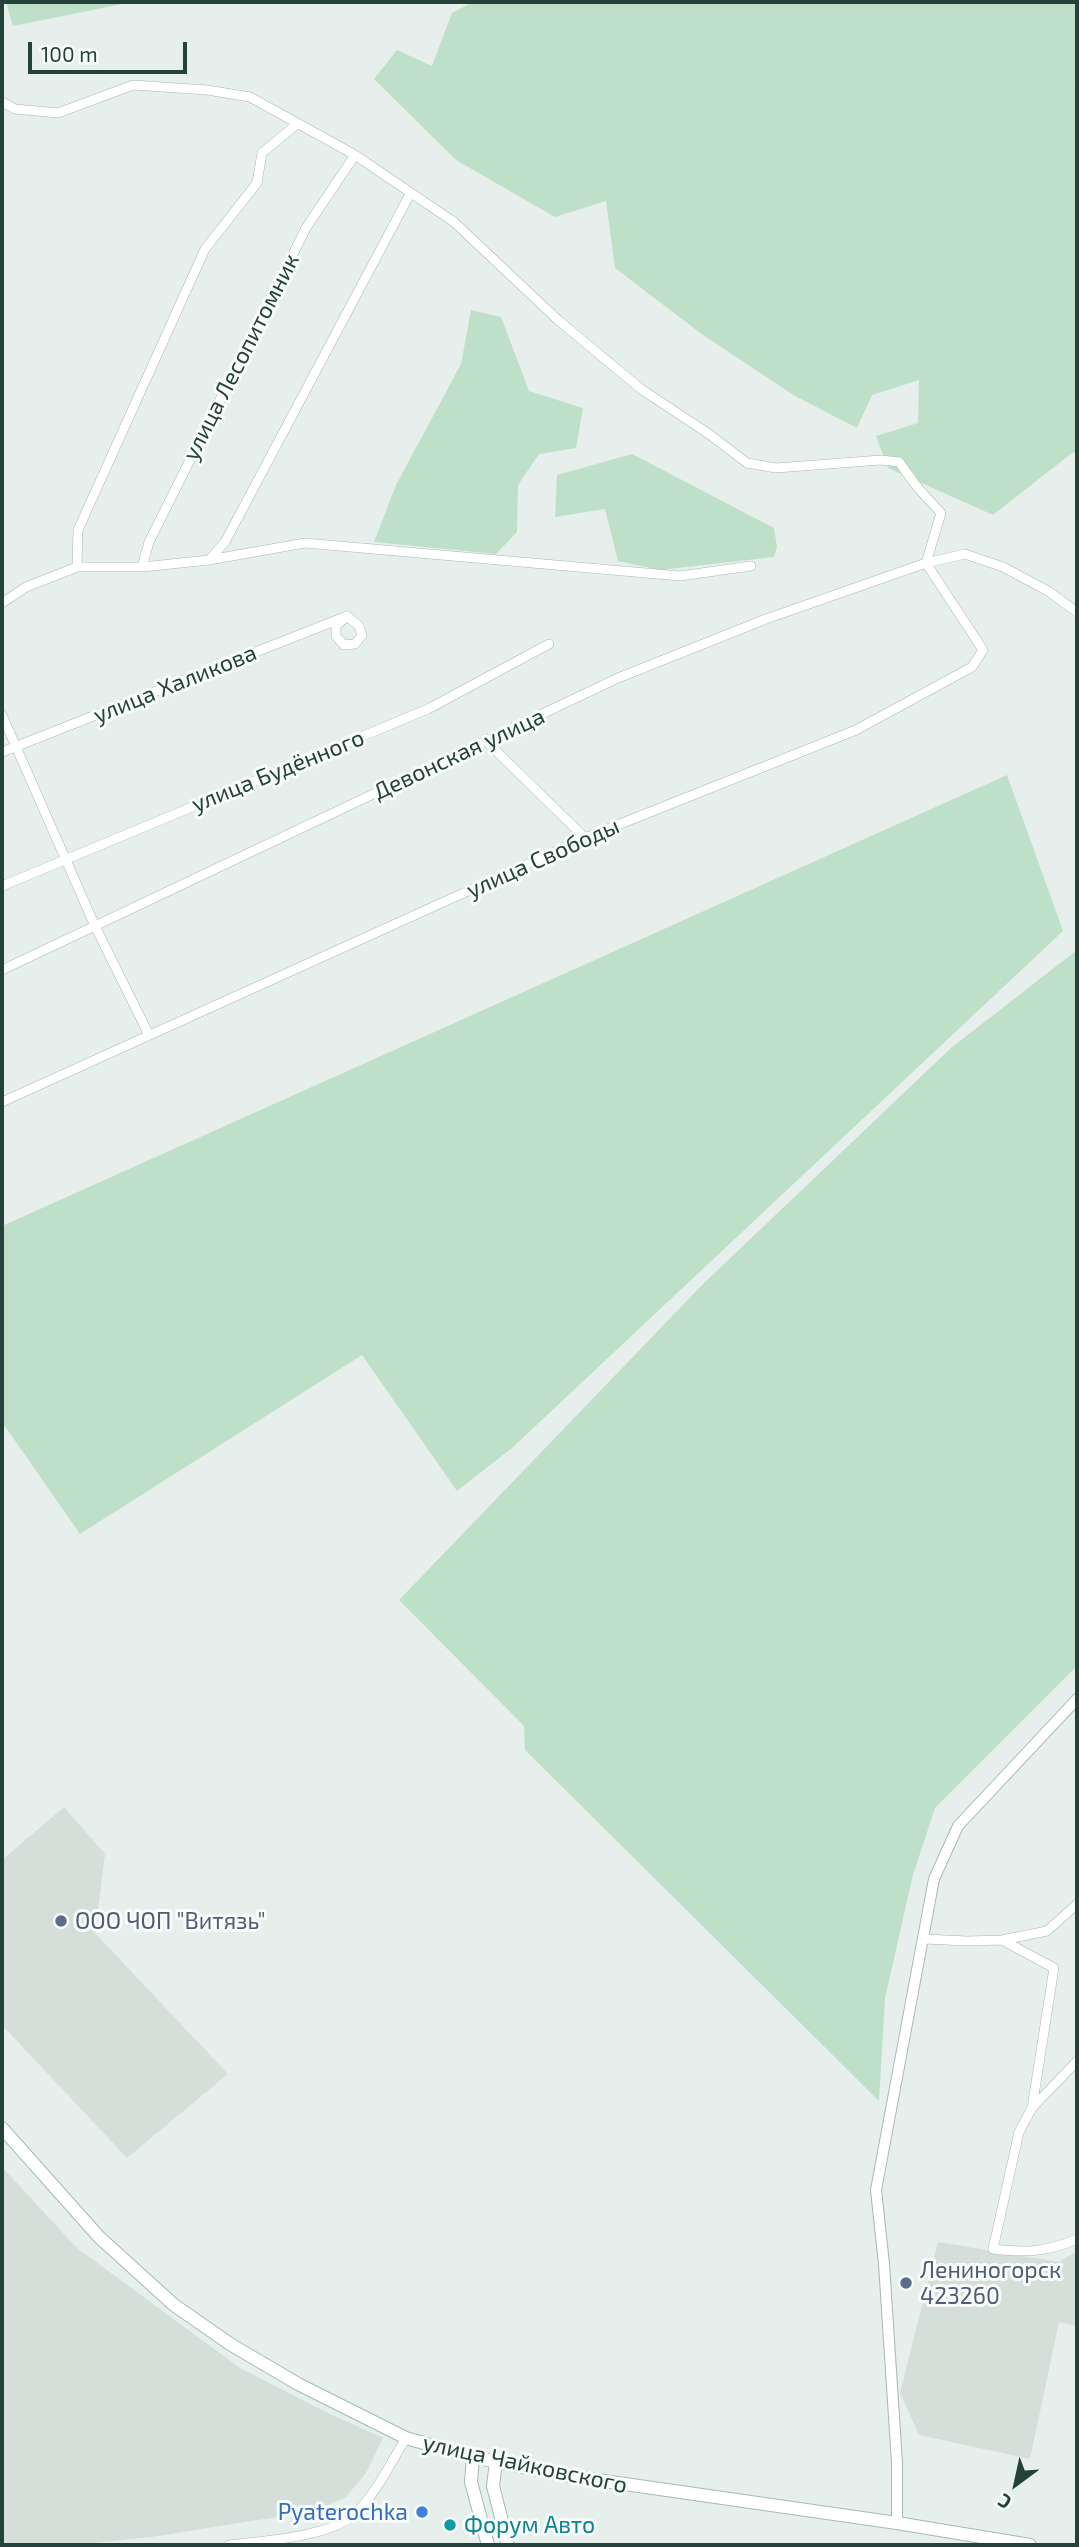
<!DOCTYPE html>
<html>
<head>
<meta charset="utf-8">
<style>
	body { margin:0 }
	#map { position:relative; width:1079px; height:2547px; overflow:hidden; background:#e6efeb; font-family:"Exo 2",sans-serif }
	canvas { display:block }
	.frame { position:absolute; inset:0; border:4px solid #24423a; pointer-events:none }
	.north { position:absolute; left:981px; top:2449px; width:70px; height:70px; -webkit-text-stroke:5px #f7fbf9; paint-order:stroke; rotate:213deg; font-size:19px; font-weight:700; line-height:28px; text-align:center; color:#24423a }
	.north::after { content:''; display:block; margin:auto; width:24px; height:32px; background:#24423a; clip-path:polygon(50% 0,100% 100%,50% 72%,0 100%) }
	.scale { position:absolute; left:28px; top:42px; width:159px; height:32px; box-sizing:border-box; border:4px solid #24423a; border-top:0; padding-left:9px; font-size:21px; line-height:24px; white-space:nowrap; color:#24423a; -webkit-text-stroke:5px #f7fbf9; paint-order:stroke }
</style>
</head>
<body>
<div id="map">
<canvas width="1079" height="2547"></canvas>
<div class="frame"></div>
<div class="north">С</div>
<div class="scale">100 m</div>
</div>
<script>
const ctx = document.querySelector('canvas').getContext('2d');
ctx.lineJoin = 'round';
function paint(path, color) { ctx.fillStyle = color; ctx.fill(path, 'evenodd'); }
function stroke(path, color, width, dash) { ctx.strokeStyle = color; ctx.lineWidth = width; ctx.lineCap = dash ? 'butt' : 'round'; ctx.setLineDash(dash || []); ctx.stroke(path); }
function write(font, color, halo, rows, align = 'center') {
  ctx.font = font + ' "Exo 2",sans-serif'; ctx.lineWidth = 6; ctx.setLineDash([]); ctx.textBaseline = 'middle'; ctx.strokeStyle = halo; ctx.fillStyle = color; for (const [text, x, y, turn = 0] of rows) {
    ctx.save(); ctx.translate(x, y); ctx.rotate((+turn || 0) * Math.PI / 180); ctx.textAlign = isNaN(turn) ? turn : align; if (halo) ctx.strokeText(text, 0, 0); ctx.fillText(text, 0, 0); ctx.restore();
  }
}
paint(new Path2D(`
	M64 1807 105 1854 95 1933 228 2074 127 2158 2 2025V1860Z
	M2 2167 77 2248 240 2368 326 2412 383 2438 366 2473 346 2497 315 2511 151 2537 75 2545H2Z
	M938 2242 1059 2262 1077 2251V2326L1059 2322 1030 2459 919 2435 900 2393Z`), '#d4dfda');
paint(new Path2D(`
	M6 2H133L13 26Z
	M473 2H1077V80L1074 82 1077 84V452L1072 453 993 515 888 468 876 436 918 423 919 380 872 395 857 428 795 396 703 335 615 268 606 201 555 217 456 160 374 79 397 50 432 66 452 13Z
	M471 310 501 317 529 391 583 408 576 448 539 454 518 485 517 532 496 554 374 542 396 485 461 364Z
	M632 454 774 528 777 547 774 557 660 570 618 561 605 509 555 517 557 475Z
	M1007 775 1063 931 512 1448 457 1491 362 1355 80 1534 2 1422V1226Z
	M1077 950V1666L935 1808 913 1875 885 1998 879 2101 525 1750 524 1726 399 1600 703 1284 951 1048Z`), '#bfe0c8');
const minor = new Path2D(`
	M2 102 15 109 58 113 133 85 207 90 250 97 355 155 454 222 558 320 641 389 709 434 747 463 776 468 881 460 899 462 918 488 941 513 926 563
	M209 560 305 543 680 576 751 566
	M77 567 78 530 205 249 257 183 262 153 297 124
	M142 567 149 542 306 228 355 155
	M2 603 26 587 77 567H142L209 560 225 542 410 194
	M347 616 359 626 362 635 355 644 344 645 336 636V626Z
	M2 715 95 926 149 1035
	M486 741 585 838
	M2 752 347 616
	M2 886 428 709 549 644
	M2 970 618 678 766 619 926 563 965 554 1003 567 1048 591 1077 612
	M2 1102 585 838 856 730 972 667 983 650 926 563
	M924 1939 967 1941 1002 1940 1047 1931 1077 1904
	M1002 1940 1054 1968 1032 2108 1019 2132 993 2249C1025 2253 1047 2252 1077 2239
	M1032 2108 1077 2061
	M229 2545C262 2541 329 2537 354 2515 376 2494 390 2464 406 2438`);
const tertiary = new Path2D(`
	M897 2523V2463L884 2264 876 2190 934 1879 958 1826 1077 1699`);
const secondary = new Path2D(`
	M2 2128 99 2237 174 2305 230 2344 298 2384 406 2438 473 2457 562 2475 897 2523 1030 2545
	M473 2457 471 2482 488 2545
	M496 2462 493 2486 508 2545`);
stroke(minor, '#a8b8b2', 10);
stroke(tertiary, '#a8b8b2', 12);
stroke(secondary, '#a4bbb3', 14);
stroke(minor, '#fff', 9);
stroke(tertiary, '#fff', 10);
stroke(secondary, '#fff', 12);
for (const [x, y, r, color] of [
	[61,1921,7,"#5c6f8a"],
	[906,2283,7,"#5c6f8a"],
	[422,2512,7,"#3f7fe0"],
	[450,2525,7,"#0f9aa8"]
]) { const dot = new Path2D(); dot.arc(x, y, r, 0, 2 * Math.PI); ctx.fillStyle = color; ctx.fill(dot); stroke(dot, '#f7fbf9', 2.5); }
write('23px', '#24423a', '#f7fbf9', [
	["улица Лесопитомник",241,357,-63],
	["улица Халикова",175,684,-22],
	["Девонская улица",459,754,-25],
	["улица Будённого",278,771,-22],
	["улица Свободы",543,858,-24],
	["улица Чайковского",525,2464,12]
]);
write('23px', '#4e5e75', '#f7fbf9', [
	["ООО ЧОП \"Витязь\"",75,1921],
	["Лениногорск",920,2270],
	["423260",920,2296]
], 'left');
write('23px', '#366cbe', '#f7fbf9', [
	["Pyaterochka",408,2512]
], 'right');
write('23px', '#0d838f', '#f7fbf9', [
	["Форум Авто",464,2525]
], 'left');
</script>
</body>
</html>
